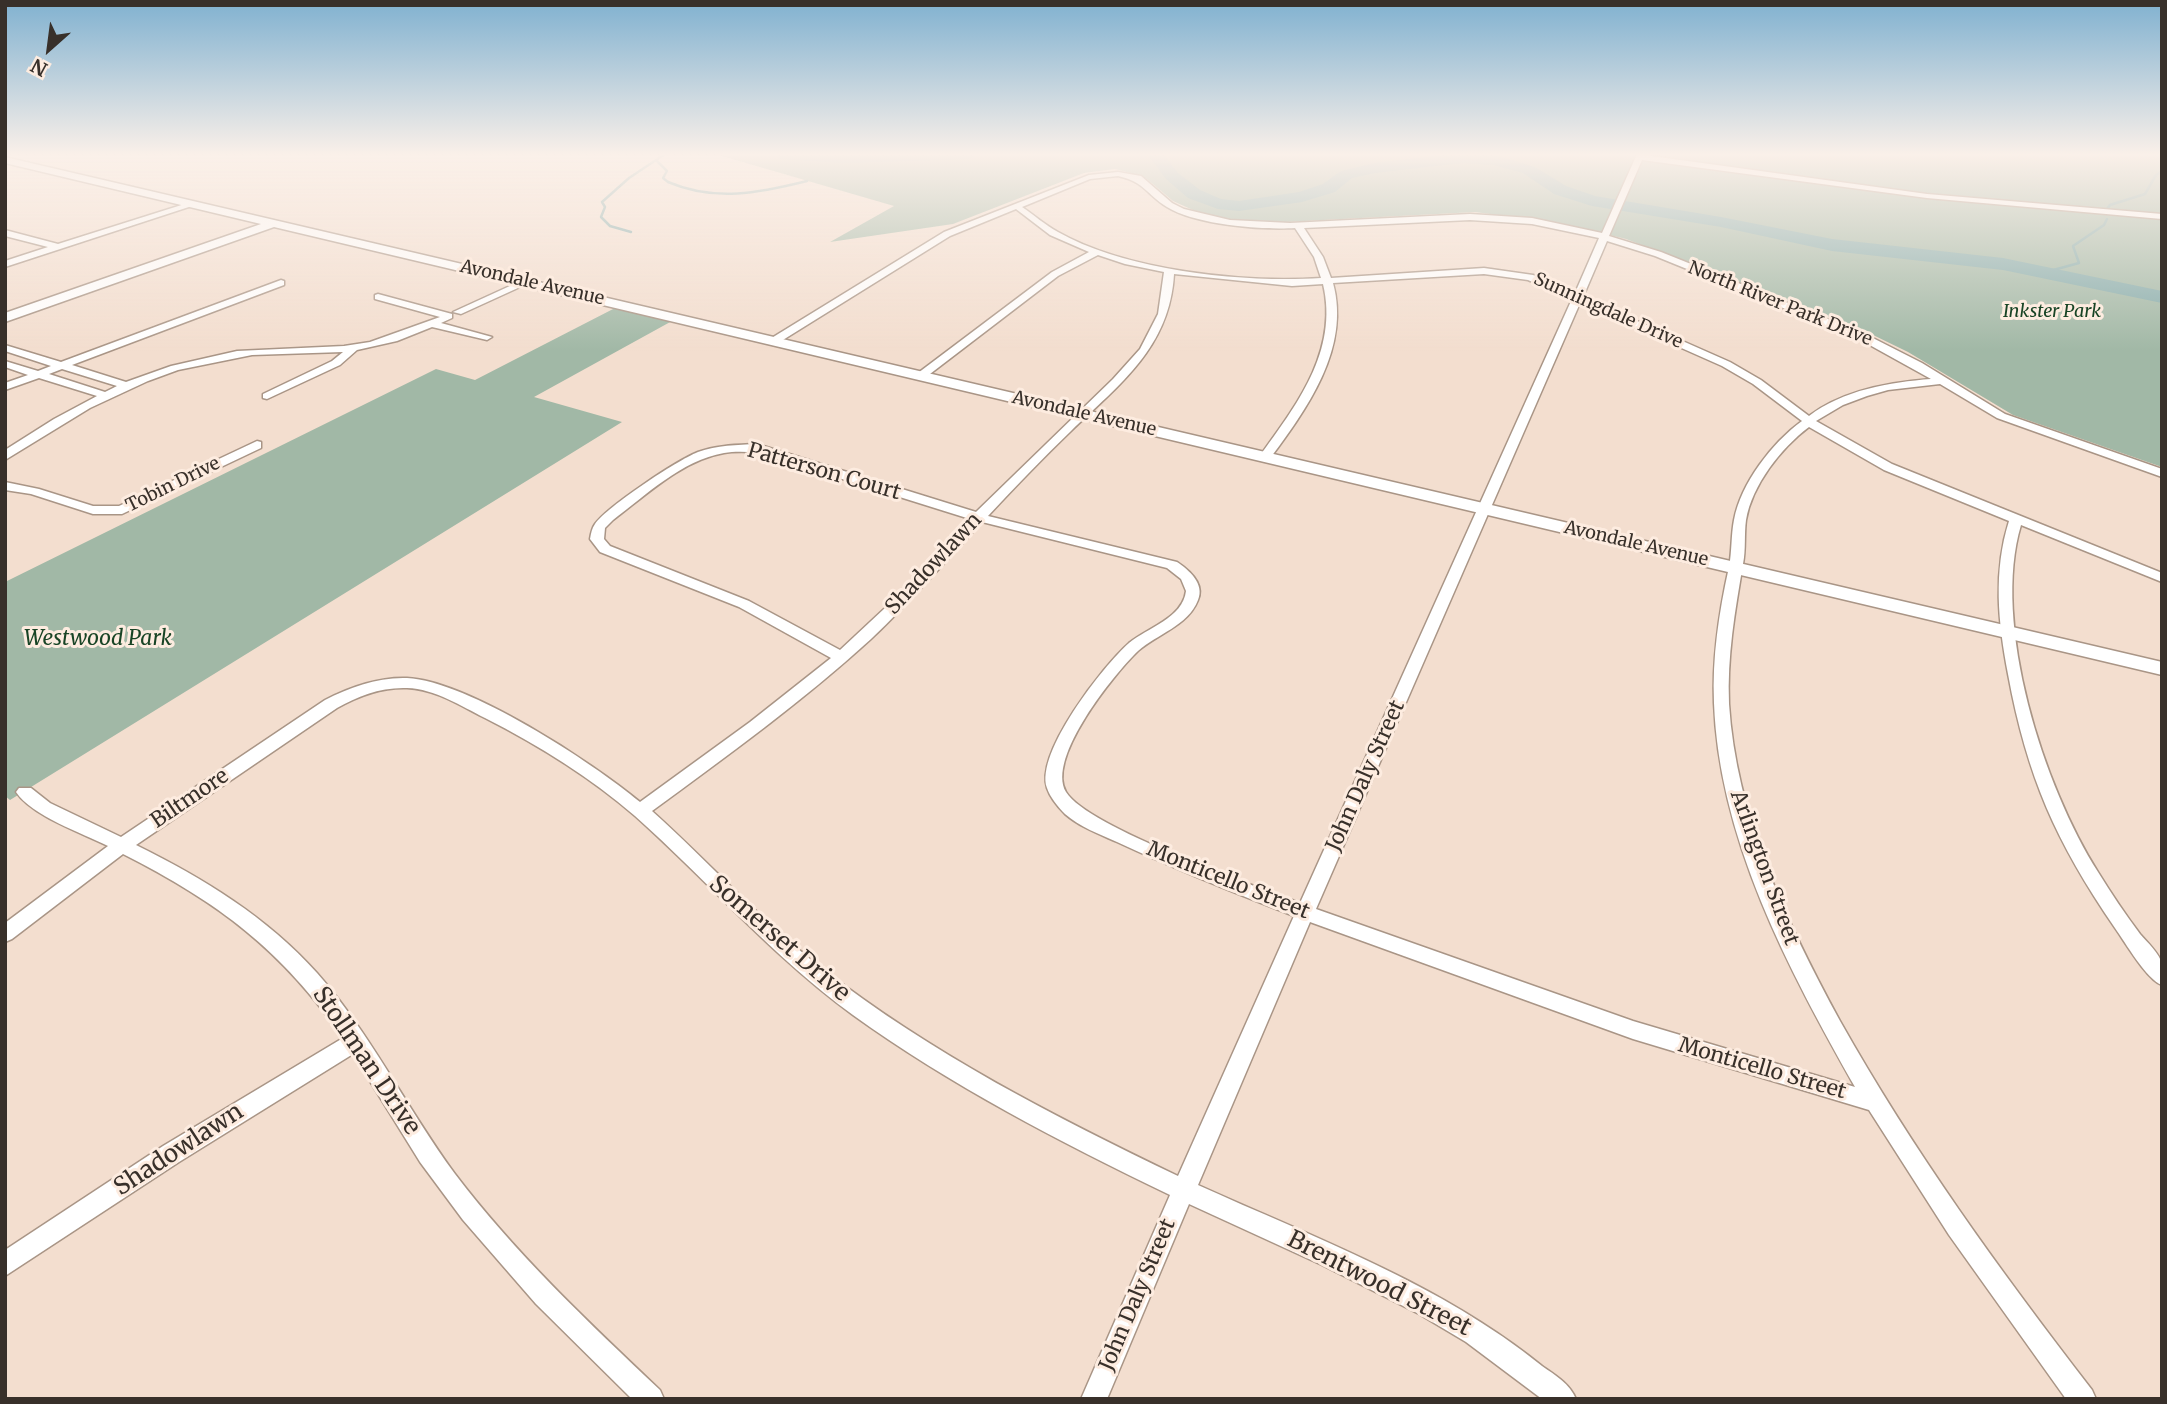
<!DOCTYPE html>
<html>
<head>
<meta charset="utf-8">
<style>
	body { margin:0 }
	#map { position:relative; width:2167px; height:1404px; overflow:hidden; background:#f3decf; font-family:Merriweather,serif }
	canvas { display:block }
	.frame { position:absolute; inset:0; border:7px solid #38302a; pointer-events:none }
	.north { position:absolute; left:14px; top:14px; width:70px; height:70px; -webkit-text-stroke:5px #fdece0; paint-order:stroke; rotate:208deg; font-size:19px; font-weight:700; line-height:28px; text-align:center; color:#38302a }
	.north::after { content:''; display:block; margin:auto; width:24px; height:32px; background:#38302a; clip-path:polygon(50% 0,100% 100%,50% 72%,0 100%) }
</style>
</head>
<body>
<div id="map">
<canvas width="2167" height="1404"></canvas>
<div class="frame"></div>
<div class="north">N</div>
</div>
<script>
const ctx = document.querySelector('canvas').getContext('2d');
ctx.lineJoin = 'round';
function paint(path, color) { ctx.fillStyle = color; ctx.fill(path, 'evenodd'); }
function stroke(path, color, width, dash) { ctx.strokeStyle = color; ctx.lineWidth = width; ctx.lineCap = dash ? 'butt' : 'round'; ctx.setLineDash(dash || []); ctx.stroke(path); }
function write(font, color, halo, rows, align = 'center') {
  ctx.font = font + ' Merriweather,serif'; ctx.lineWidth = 6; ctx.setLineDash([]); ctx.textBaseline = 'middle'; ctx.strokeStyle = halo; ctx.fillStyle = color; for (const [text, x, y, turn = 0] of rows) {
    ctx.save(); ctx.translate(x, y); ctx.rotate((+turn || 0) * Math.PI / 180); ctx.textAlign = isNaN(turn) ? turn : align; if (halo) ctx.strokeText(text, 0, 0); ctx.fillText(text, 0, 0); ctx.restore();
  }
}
paint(new Path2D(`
	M715 154H2162V467L2013 415 1908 352 1871 334 1626 239 1564 224 1475 212 1267 223 1229 219 1195 211 1173 201 1147 179 1134 174 1115 169 1084 173 953 224 830 242 894 206Z
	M615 308 672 321 534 397 622 422 10 800 5 796V582L436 369 475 380Z`), '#a1b8a6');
stroke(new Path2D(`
	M657 161 667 171 663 178 668 182C715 202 759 193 807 181
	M2107 209 2110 205 2145 194 2156 175 2162 171
	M631 232 610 226 601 217 605 207 602 202 629 178 665 154
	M2046 272 2079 263 2073 246 2104 225 2107 219`), '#85acab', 2.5);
paint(new Path2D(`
	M773 154H977L969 159 844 163 781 159Z
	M1147 154H1163L1178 173 1200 190 1221 199 1239 201 1299 192 1323 184 1341 171 1375 163 1453 154 1494 155 1535 167 1566 186 1595 196 1721 217 1832 239 2003 258 2162 291V303L2003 270 1832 251 1721 227 1592 206 1554 194 1523 173 1493 165 1463 163 1375 173 1352 178 1335 192 1302 202 1239 211 1218 209 1188 198 1166 179Z`), '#85acab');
const street = new Path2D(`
	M1637 154 1927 194 2162 214V219L1927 198 1642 160 1609 236 1661 252 1865 334 1922 363 2005 414 2162 469V477L1997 418 1940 384 1888 390 1867 396 1843 405 1816 421 1892 464 2162 573V582L2021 525C1991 624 2044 787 2098 872 2111 893 2125 914 2140 934 2147 942 2160 954 2162 964 2163 970 2162 979 2162 985 2147 980 2125 942 2115 928 2056 842 2027 777 2008 674 1998 622 1993 572 2009 521L1884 470 1809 427C1781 448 1752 485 1746 520 1744 535 1746 549 1743 564 1735 611 1727 656 1729 704 1736 816 1787 924 1840 1021 1913 1151 2001 1272 2092 1390L2096 1399H2066L1949 1235 1869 1110 1633 1039 1310 922 1198 1185C1315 1238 1441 1284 1542 1366 1555 1375 1570 1384 1576 1399H1542L1466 1342 1419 1314 1322 1265 1189 1204 1107 1399H1081L1170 1195C1060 1142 952 1086 853 1015 773 957 709 882 635 816 590 777 538 745 485 718 461 706 435 689 407 688 381 687 358 696 337 708L136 845C203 878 267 917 317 973 371 1034 407 1109 455 1174 515 1253 588 1322 660 1390L664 1399H632L536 1304 463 1220 420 1162 353 1054 179 1162 5 1276V1250L163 1146 343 1038C282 950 218 902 123 854L12 939 5 942V923L108 846C82 833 32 816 16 792L19 788H31L50 803 121 837 325 700C350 687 378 677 407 678 468 681 592 762 640 802L750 722 831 658 739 607 600 552 590 539C591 533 592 528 595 524 608 506 676 461 698 452 717 445 737 445 757 444L976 512 1113 379 1140 349 1158 314 1164 272 1125 264 1098 255 1058 276 926 377H918V373L1052 272 1089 252 1050 235 1016 209 950 236 778 343H770V339L944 232 1089 175 1118 172 1141 176 1172 203 1184 209 1230 220 1290 223 1470 214 1532 218 1602 233ZM1118 176C1145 182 1146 194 1167 207 1196 225 1262 230 1295 228L1314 257 1321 278C1243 283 1127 271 1058 232 1045 225 1034 215 1022 207L1090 179ZM1470 220 1532 224 1599 238 1575 293 1533 275 1484 268 1331 278 1323 257 1304 228ZM1607 241 1655 256 1857 338 1931 379C1890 382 1843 390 1809 416L1761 380 1730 362 1583 297ZM1174 274 1292 286 1323 284C1339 351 1296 406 1259 457L1265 461 1269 460C1306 410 1351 349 1333 283L1484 274 1528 280 1572 299 1300 903C1255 886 1087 827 1066 792 1046 758 1114 674 1138 651 1157 634 1188 626 1198 600 1205 584 1189 570 1177 562L988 516C1015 487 1043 458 1071 431 1120 384 1170 347 1174 274ZM1580 303 1722 366 1753 384 1802 421C1772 443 1741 483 1734 520 1731 535 1732 551 1729 567 1719 612 1712 657 1714 703 1719 840 1789 970 1855 1087L1633 1021 1316 909ZM756 452 970 519 900 594 840 650 749 601 610 546 604 539 605 528 613 520C645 496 682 460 724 453 734 451 746 452 756 452ZM982 522 1167 568 1181 579 1186 591C1183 618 1147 628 1129 643 1103 666 1035 753 1047 788 1050 797 1058 807 1065 814 1080 827 1099 834 1117 842 1175 869 1234 893 1294 916L1178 1176C1055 1117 932 1054 824 970 762 922 710 863 652 811 727 756 802 702 871 639 910 602 946 561 982 522Z
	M191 202 198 204 5 267V261L48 247 5 236V230L58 244Z
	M281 280 284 281V285L72 365 126 382 171 366 237 351 344 346 370 342 440 317 375 299V295L378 294 452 314V318L441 323 492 337 487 340 432 327 397 341 357 350 340 365 267 399 263 398V394L332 361 343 352 252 355 178 370 148 381 90 408 5 460V450L54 419 97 396 39 378 5 390V383L28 375 5 367V361L38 371 51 366 5 351V345L61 362ZM62 369 117 386 105 392 49 374Z
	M523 280 531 282 461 314 453 312Z
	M257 441 261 442V448L122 514H93L31 494 5 490V482L39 489 93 506H119Z`);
const secondary = new Path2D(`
	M5 157 2162 662V675L274 227 5 322V313L261 224 5 163Z`);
stroke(street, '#a99586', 3);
stroke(secondary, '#a99586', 3);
paint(street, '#fff');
paint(secondary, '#fff');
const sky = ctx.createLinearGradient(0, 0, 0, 351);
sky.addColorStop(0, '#80b1d0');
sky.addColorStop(0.44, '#faf0e9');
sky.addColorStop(1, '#faf0e900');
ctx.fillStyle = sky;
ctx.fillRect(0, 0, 2167, 351);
write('18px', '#38302a', '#fdece0', [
	["Avondale Avenue",532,283,13],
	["North River Park Drive",1780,304,22],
	["Sunningdale Drive",1608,311,24],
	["Avondale Avenue",1084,414,13],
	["Tobin Drive",173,485,-26],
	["Avondale Avenue",1636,544,13]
]);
write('italic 18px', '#184425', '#fdece0', [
	["Inkster Park",2052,312]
]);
write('21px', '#38302a', '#fdece0', [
	["Patterson Court",824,472,16],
	["Shadowlawn",934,564,-47],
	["John Daly Street",1366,776,-66],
	["Biltmore",190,799,-34],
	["Arlington Street",1764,868,70],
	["Monticello Street",1228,881,22],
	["Monticello Street",1762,1069,16],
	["John Daly Street",1138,1295,-67]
]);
write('italic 21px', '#184425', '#fdece0', [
	["Westwood Park",98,639]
]);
write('24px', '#38302a', '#fdece0', [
	["Somerset Drive",779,939,41],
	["Stollman Drive",366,1061,56],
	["Shadowlawn",179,1150,-33],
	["Brentwood Street",1379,1284,27]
]);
</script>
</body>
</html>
